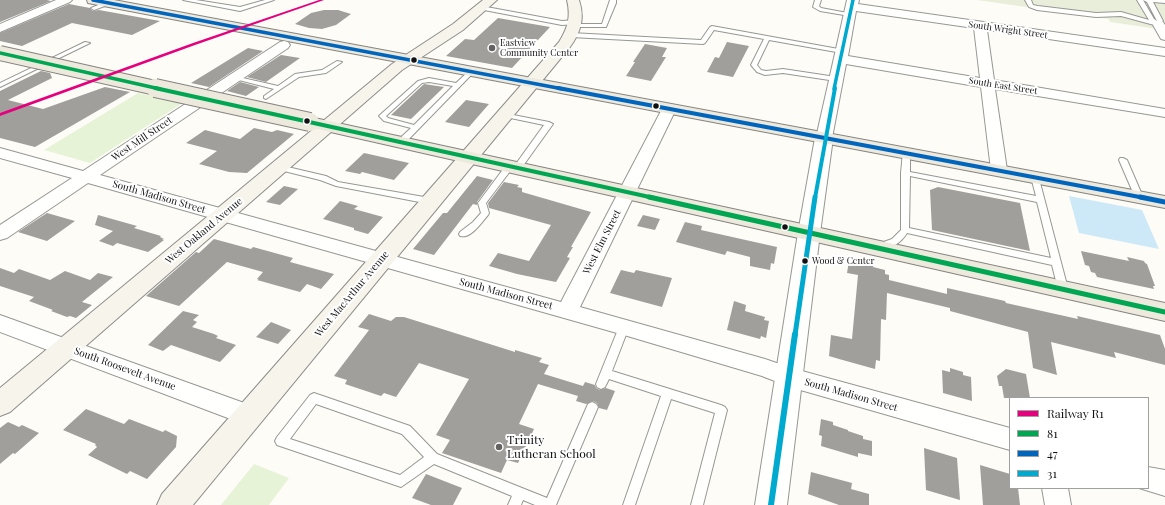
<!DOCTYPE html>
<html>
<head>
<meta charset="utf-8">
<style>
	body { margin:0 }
	#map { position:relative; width:1165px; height:505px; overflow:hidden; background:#fdfcf7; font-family:"Playfair Display",serif }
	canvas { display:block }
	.legend { position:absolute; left:1009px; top:397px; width:140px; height:92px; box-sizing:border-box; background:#fff; border:1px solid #a0a0a0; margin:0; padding:5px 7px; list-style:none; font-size:12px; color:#111 }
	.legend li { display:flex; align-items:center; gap:8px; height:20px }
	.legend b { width:20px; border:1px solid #a0a0a0 }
</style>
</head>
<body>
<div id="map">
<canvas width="1165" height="505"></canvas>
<ul class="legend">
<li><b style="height:5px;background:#e5007d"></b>Railway R1</li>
<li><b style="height:5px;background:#00a651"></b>81</li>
<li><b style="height:5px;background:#0065bd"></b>47</li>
<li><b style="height:5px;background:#00a9ce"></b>31</li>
</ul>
</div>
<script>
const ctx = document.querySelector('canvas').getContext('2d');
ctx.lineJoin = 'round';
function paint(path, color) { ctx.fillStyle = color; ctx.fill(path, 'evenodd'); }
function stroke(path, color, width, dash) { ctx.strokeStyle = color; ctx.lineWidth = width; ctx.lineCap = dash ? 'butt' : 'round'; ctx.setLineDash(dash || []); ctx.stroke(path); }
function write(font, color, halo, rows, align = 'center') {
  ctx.font = font + ' "Playfair Display",serif'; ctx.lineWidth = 4; ctx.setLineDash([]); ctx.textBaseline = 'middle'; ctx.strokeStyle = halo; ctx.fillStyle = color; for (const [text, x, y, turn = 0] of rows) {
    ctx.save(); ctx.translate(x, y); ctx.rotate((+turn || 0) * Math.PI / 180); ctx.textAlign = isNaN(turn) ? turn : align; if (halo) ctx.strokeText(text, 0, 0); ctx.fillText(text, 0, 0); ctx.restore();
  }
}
paint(new Path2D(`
	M138 93 184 102 90 163 44 150Z
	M254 464 289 478 269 505H221Z`), '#e7f3d7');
paint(new Path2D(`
	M977 0H1165V30L1110 22 1109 19Z`), '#e9eedb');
paint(new Path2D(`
	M1069 196 1142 210 1159 249 1079 233Z`), '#cde8f7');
paint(new Path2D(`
	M0 0H47L51 1 0 22Z
	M69 4 90 8 93 11 99 10 160 21 132 35 72 23 22 46 0 41V33Z
	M324 10H338L351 14 336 25 322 29 309 28 295 24 311 13Z
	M498 18 550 27 512 68 446 56 465 39 474 40Z
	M727 42 749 46 733 77 707 72 715 57 719 58Z
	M645 44 667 48 662 57H666L651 81 626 76 635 62H633Z
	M248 48 263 51 209 87 191 83Z
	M281 55 300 58 266 82 247 77Z
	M41 71 50 73 52 78 8 100 43 109 105 87 130 92 35 147 0 138V91Z
	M240 82 259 87 246 96 227 91Z
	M424 84 444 87 411 119 391 115Z
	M466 100 489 104 469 127 445 122Z
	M254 128 272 132 277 130 294 134 247 173 229 172 199 164 217 151 186 143 205 130 240 139Z
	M364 153 409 163 394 180 362 172 360 174 345 171Z
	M477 176 493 180 477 202V205L473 204 434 255 413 249 443 213H447Z
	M504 182 519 185 517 187 522 188V192L591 212 571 247H573L567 257 570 258 556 282 517 274 489 266 498 253 529 261 551 225 489 208 488 203Z
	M284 186 298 189 280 205 266 202Z
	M938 187 1020 203 1030 251 932 230 930 190Z
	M340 201 358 206 354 209 383 217 368 234 354 230V228L323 219Z
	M47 213 75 221 47 241 18 232Z
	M98 215 137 226 134 228 161 236 160 237 164 239 162 240H164L148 252 117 243 113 246 99 241 113 231 95 225Z
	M643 215 660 219 655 230 637 226Z
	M685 222 702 226 701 230 777 247 774 264 771 263 770 270 750 266V257L727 251 725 255 676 242Z
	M214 239 251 249 253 247 293 258 290 262 334 274 321 289 307 284 300 292 257 280 259 279H257L263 272 227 262 179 306 146 296 196 252 199 253Z
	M1081 251 1129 261 1127 257 1144 261 1145 263 1147 264 1155 286H1153L1154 289 1097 277 1095 273 1091 272 1089 266 1085 265Z
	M849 261 873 266V267L885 270V274L889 275V280L947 294V288L1005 301 1006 303 1078 319 1077 316 1160 335 1165 349V365L1114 352 1116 358 1051 342 1057 375 1033 368 1028 332 950 311V308L887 293 886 320 881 319 880 361 876 360 875 369 839 359 829 356 831 335 852 339 858 275 847 273Z
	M0 268 14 273 19 269 50 280 65 271 90 280 98 273 113 277 82 302 92 305 76 318 70 316 67 317 51 311 53 310 29 301 34 297 0 286Z
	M621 270 634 273 636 270 672 278 662 307 610 293Z
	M734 301 746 305 745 311 765 317 764 320 769 321 766 338 761 336 760 339 727 330Z
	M183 311 199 315 193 320 197 322 192 327 214 334 218 336 216 338 236 345 220 362 171 345 163 351 148 345Z
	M369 314 391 321 396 317H404L515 352V350L542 358 539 362 549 365 544 374 583 386 585 382 595 385 596 388 600 390 606 388 615 391 607 410 599 408 597 403 593 401 586 404 576 401 578 396 538 384 519 424 534 429 518 463 507 460 501 473 442 453 450 440 436 435 469 379 419 363 396 397 384 393 381 396 345 384 347 380 334 376 369 330 358 327Z
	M271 322 291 330 278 344 256 337Z
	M950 368 963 372V375L971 377 972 401 943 393 942 370 950 372Z
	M1006 369 1026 374 1030 398H1004L1002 386H999L997 376Z
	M86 409 124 424 129 419 163 432 165 430 177 436 176 447 147 479 130 471 127 474 88 455 97 447 95 445 96 444 63 430Z
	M821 419 833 422V425L848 430V431L863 436V439L872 441V456L858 453V457L821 446 822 436 819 435Z
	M8 422 19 427 22 425 39 433 15 454 13 453 0 464V428Z
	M924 448 957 458 960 500 926 490Z
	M980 465 1010 474V488H1018L1020 505H983Z
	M811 472 852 483 851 489 869 494V505H839L808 494Z
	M426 474 462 488 453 505H431L412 498Z`), '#a19f9c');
const service = new Path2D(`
	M183 0H196L240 7 265 0H274L240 11Z
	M610 0H616V3L606 27H573V25L575 24H602Z
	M815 0H821L819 6 821 8 853 14 850 16 820 11 813 7Z
	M1025 0H1031L1033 5 1038 6 1096 13 1121 12 1149 20 1137 0H1143L1154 19 1157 21 1147 2 1143 0H1165V3L1153 2 1163 21 1158 26 1121 16 1096 17 1037 10 1029 7Z
	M108 1 111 3 110 4 94 10 91 8Z
	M481 6 562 21 576 20 579 22 576 24 562 25 479 9 478 8Z
	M712 26 844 50V52L842 53 769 40 757 65 761 70 766 71 783 69 836 77 839 79 836 81 783 73 765 75 757 72 751 65 764 39 714 30 705 43 703 44 571 37 568 35 571 33 701 40 710 27Z
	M85 42 90 43 0 87V83Z
	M337 61 342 62 326 73 299 77 266 99 264 98V96L274 89 231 78 234 76 278 86 295 74 322 70Z
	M470 70 475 71 404 144H398V140L411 128 384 121 379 116 380 115 418 81 429 78 456 83ZM429 82 453 86 414 125 388 118 386 116 422 83Z
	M503 113 549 122 553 124 520 170H514L513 168 544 125 501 116 500 115Z
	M903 151H909L910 153V172L1036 196 1031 177 1035 175H1038L1068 289 1066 291H1060L1058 289 1052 265 907 233C901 243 889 251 878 248L877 246 878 244 892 239 901 230V173ZM910 176 1037 202 1051 258 909 228Z
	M1120 158H1123L1127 160 1143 197 1142 199H1136L1135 197 1119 160Z
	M507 164H513L514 166 486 203 489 213 488 215C482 222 471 239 460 236L459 234 460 232 473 222 481 213 478 203Z
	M276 165H279L326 176 338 182 430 198 434 201 430 204 336 186 320 180 276 169 275 167Z
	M624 323 628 324 629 327 612 371 721 405 725 407 727 410 703 505H691L715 413 671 399 635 505H623L661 396 609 379 605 387 601 389 597 387 596 384 619 327 620 324Z
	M314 393 410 426 437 454 547 498 588 404 592 402 596 404 598 407 556 505H535L523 500 521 505H508L512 496 434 464 401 487 277 445 275 441 277 437 310 395ZM316 404 402 434 424 457 400 475 290 439Z`);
const minor = new Path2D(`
	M56 0H72L70 2 0 32V24Z
	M847 0H859L858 4 1165 48V56L987 30 994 80 1165 109V117L995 89 1007 170 1005 173 999 175 993 173 991 170 981 87 846 64 832 138 829 141 824 143 819 141 816 138ZM856 11 974 28 980 78 848 56Z
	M1159 21 1163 22 1165 25V40L1161 39 1153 25 1155 22Z
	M284 41 288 42 290 45 288 48 100 175 561 302 662 109 664 106 669 105 674 106 676 109 580 307 765 359 791 368 1010 428V450L790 387 762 376 624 335 88 183 7 238 0 240V225L72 178 0 158V148L83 171 280 42Z
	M0 315 258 408 261 415 258 422 249 426 0 332Z
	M1148 467 1165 470V496L1139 488H1148Z
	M1042 488H1068L1071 505H1045Z`);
const tertiary = new Path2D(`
	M824 133 830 134 833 138 820 233 787 505H755L798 233 815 138 818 134Z`);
const secondary = new Path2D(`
	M483 0H497L463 30 402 70 10 412 0 416V388L392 64 453 24Z
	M567 0H579C585 18 581 32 570 47L193 505H157L162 494 559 42C568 28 571 16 567 0Z`);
const primary = new Path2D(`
	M87 0H114L1165 196V208L93 4 88 3Z
	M310 117 1165 303V321L304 126 301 122 304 118Z`);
stroke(service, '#979795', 2);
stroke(minor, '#979795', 2);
stroke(tertiary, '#979795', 2);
stroke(secondary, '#8e8d8b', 2);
stroke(primary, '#858482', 2);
paint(service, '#fffffe');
paint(minor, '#fffffe');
paint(tertiary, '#fffffe');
paint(secondary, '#f6f4eb');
paint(primary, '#ede9dc');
const primaryBridgeFar1 = new Path2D(`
	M0 53 160 89`);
const primaryBridge = new Path2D(`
	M155 88 310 122`);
stroke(primaryBridgeFar1, '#858482', 16, []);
stroke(primaryBridge, '#858482', 20, []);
stroke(primaryBridgeFar1, '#ede9dc', 14);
stroke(primaryBridge, '#ede9dc', 18);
stroke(new Path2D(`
	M0 53 160 89`), '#00a651', 3.5);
stroke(new Path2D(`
	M155 88 654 198`), '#00a651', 4);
stroke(new Path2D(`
	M649 197 1165 312`), '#00a651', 5);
stroke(new Path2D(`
	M93 0 563 89`), '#0065bd', 3.5);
stroke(new Path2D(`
	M558 88 1145 198`), '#0065bd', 4);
stroke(new Path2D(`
	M1140 197 1165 202`), '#0065bd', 5);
stroke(new Path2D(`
	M834 89 853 0`), '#00a9ce', 3.5);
stroke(new Path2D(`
	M815 198 835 88`), '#00a9ce', 4);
stroke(new Path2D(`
	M795 335 815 197`), '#00a9ce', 5);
stroke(new Path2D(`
	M771 505 795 334`), '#00a9ce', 6);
paint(new Path2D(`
	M319 0H324L195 45 0 116V113L193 43Z`), '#e5007d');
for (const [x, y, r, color] of [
	[492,48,4,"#646362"],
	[414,60,3.5,"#111"],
	[656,106,3.5,"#111"],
	[307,121,3.5,"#111"],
	[785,227,3.5,"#111"],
	[805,261,3.5,"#111"],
	[499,447,4,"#646362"]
]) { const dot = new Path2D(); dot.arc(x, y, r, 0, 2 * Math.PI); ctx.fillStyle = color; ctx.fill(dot); stroke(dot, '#fff', 1.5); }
write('9px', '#111', '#fff', [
	["South Wright Street",1008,30,8],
	["South East Street",1003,86,9]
]);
write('9px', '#111', '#fff', [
	["Eastview",500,43],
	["Community Center",500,53]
], 'left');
write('9px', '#111', '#fff', [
	["Wood & Center",812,261]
], 'left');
write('10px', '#111', '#fff', [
	["West Mill Street",142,139,-34],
	["South Madison Street",159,197,16],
	["West Oakland Avenue",204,231,-40],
	["West Elm Street",602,242,-63],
	["West MacArthur Avenue",352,294,-50],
	["South Madison Street",506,294,15],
	["South Roosevelt Avenue",125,369,20],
	["South Madison Street",851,395,16]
]);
write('12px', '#111', '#fff', [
	["Trinity",507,440],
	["Lutheran School",507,454]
], 'left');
</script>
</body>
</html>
